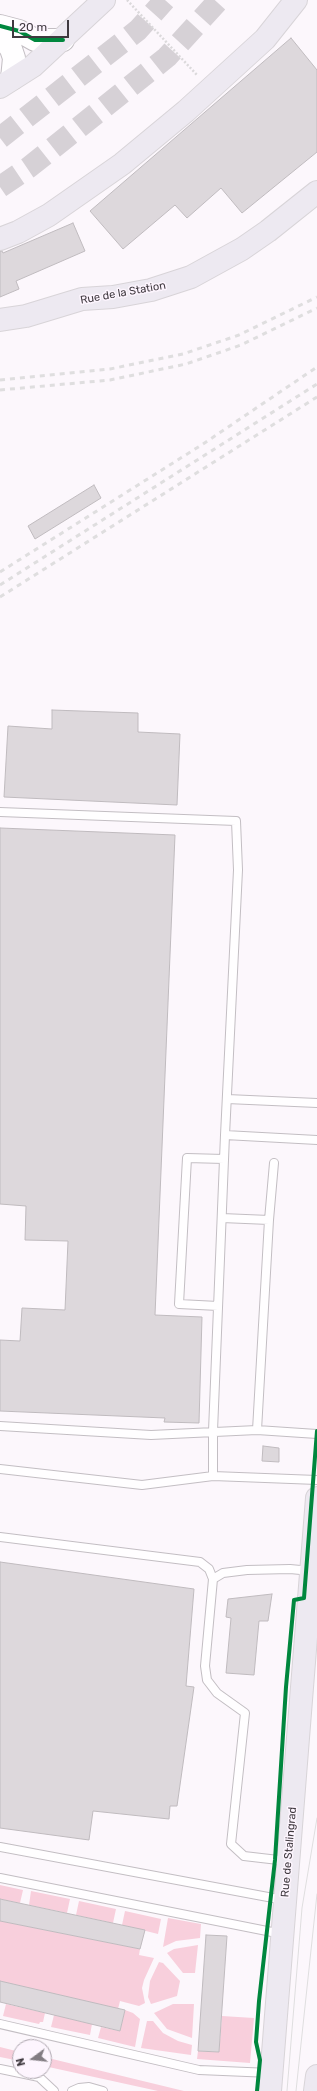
<!DOCTYPE html>
<html>
<head>
<meta charset="utf-8">
<style>
	body { margin:0 }
	#map { position:relative; width:317px; height:2091px; overflow:hidden; background:#fcf7fc; font-family:Rubik,sans-serif }
	canvas { display:block }
	.north { position:absolute; left:12px; top:2039px; width:40px; height:40px; box-sizing:border-box; background:#fdf5fe; border:1px solid #b1aab2; border-radius:50%; rotate:255deg; font-size:11px; font-weight:700; line-height:16px; text-align:center; color:#403a40 }
	.north::after { content:''; display:block; margin:auto; width:14px; height:18px; background:#827c82; clip-path:polygon(50% 0,100% 100%,50% 72%,0 100%) }
	.scale { position:absolute; left:12px; top:20px; width:57px; height:18px; box-sizing:border-box; border:2px solid #403a40; border-top:0; padding-left:5px; font-size:12px; line-height:14px; white-space:nowrap; color:#403a40; -webkit-text-stroke:3px #fdf5fe; paint-order:stroke }
</style>
</head>
<body>
<div id="map">
<canvas width="317" height="2091"></canvas>
<div class="north">N</div>
<div class="scale">20 m</div>
</div>
<script>
const ctx = document.querySelector('canvas').getContext('2d');
ctx.lineJoin = 'round';
function fill(path, color) { ctx.fillStyle = color; ctx.fill(path, 'evenodd'); }
const shape = rows => new Path2D(rows.map(r => 'M' + r).join(''));
function stroke(path, color, width, dash) { ctx.strokeStyle = color; ctx.lineWidth = width; ctx.lineCap = dash ? 'butt' : 'round'; ctx.setLineDash(dash || []); ctx.stroke(path); }
function drawText(font, color, halo, rows, align = 'center') {
  ctx.font = font + ' Rubik,sans-serif'; ctx.lineWidth = 3; ctx.setLineDash([]); ctx.textBaseline = 'middle'; ctx.strokeStyle = halo; ctx.fillStyle = color; for (const [text, x, y, turn = 0] of rows) {
    ctx.save(); ctx.translate(x, y); ctx.rotate((+turn || 0) * Math.PI / 180); ctx.textAlign = isNaN(turn) ? turn : align; if (halo) ctx.strokeText(text, 0, 0); ctx.fillText(text, 0, 0); ctx.restore();
  }
}
fill(shape([
	[0,1885,23,1890,20,1903,0,1899],
	[31,1891,70,1899,67,1913,29,1905],
	[79,1901,116,1909,113,1923,76,1915],
	[125,1911,161,1919,158,1934,122,1925],
	[168,1918,201,1924,200,1938,176,1941,163,1947],
	[0,1921,140,1949,139,1955,154,1958,144,1980,142,1988,145,2003,139,2006,120,2001,118,2009,0,1981],
	[198,1945,195,1973,183,1973,167,1953,174,1949],
	[159,1962,163,1963,180,1981,177,1996,151,2004,148,1997,150,1981],
	[6,2004,45,2013,43,2022,40,2022,39,2024,3,2016],
	[173,2004,194,2004,192,2038,167,2029,154,2013],
	[125,2010,133,2013,140,2019,135,2047,98,2038,101,2027,120,2031],
	[54,2015,92,2024,90,2035,51,2027],
	[222,2016,254,2018,250,2063,197,2059,198,2051,219,2052],
	[147,2021,153,2021,163,2033,178,2041,192,2045,191,2055,141,2048],
	[0,2047,20,2052,20,2061,0,2057],
	[44,2057,184,2091,158,2091,44,2066]
]), '#f8cfdc');
const building = shape([
	[291,38,317,70,317,152,242,213,221,188,187,218,175,205,123,249,90,211,291,38],
	[73,223,85,251,16,281,19,289,0,297,0,251,2,251,3,253,73,223],
	[94,485,101,498,35,539,28,526,94,485],
	[52,710,138,713,138,732,180,734,177,805,4,797,8,726,52,729,52,710],
	[0,828,175,835,155,1315,202,1317,199,1423,164,1422,165,1418,0,1411,0,1340,20,1341,22,1308,65,1310,68,1241,25,1240,26,1206,0,1204,0,828],
	[263,1446,279,1448,279,1462,262,1461,263,1446],
	[0,1562,194,1589,186,1686,194,1687,177,1806,170,1806,169,1819,93,1811,89,1840,0,1828,0,1562],
	[272,1594,268,1621,259,1621,254,1675,226,1673,231,1618,226,1617,228,1599,272,1594],
	[0,1899,145,1930,140,1949,0,1921,0,1899],
	[206,1935,227,1936,219,2052,198,2051,206,1935],
	[0,1981,125,2010,120,2031,0,2002,0,1981]
]);
fill(building, '#ddd8dc');
stroke(building, '#c0bbbf', 1);
stroke(shape([
	[0,138,138,30,165,0],
	[0,187,28,168,167,57,219,0]
]), '#d6d1d6', 22, [22, 11]);
const lane = shape([
	[0,812,236,821,238,870,225,1135],
	[227,1099,317,1103],
	[317,1140,225,1135,213,1431,213,1476,317,1480],
	[222,1218,269,1220,274,1163],
	[218,1306,179,1304,187,1158,224,1159],
	[0,1426,151,1435,257,1430,317,1434],
	[257,1430,269,1220],
	[0,1469,142,1485,213,1476],
	[0,1537,200,1562,209,1569,213,1579],
	[0,1847,284,1900],
	[287,1861,244,1856,231,1844,245,1713,217,1693,207,1680,205,1666,213,1579,223,1573,247,1570,290,1569,311,1571],
	[0,1878,282,1934],
	[0,2024,199,2070,271,2073],
	[0,2069,39,2077,54,2091],
	[72,2091,79,2088,89,2087,103,2091]
]);
const secondary = shape([
	[0,26,19,31,35,40,63,40],
	[0,34,11,49,14,58,12,79]
]);
const primary = shape([
	[0,87,33,66,104,0],
	[0,239,18,232,49,215,122,164,186,111,265,39,296,0],
	[0,320,26,316,82,299,113,297,151,290,191,277,242,249,268,231,317,192],
	[270,2091,317,1498],
	[315,2091,317,2076]
]);
stroke(lane, '#c3bec3', 10);
stroke(secondary, '#c3bec3', 24);
stroke(primary, '#d8d4d8', 24);
stroke(shape([
	[127,0,197,75]
]), '#dbd9db', 2.5, [2, 2]);
stroke(lane, '#fffeff', 8);
stroke(secondary, '#fffeff', 22);
stroke(primary, '#ede9f1', 22);
stroke(shape([
	[287,2091,302,1908,317,1818],
	[296,2091,317,1894]
]), '#dfdedf', 1);
stroke(shape([
	[0,380,110,369,183,354,239,335,317,297],
	[0,390,110,380,186,364,241,345,317,308],
	[0,572,203,444,317,367],
	[0,585,317,384],
	[0,597,317,397]
]), '#dfdedf', 3, [5, 5]);
stroke(shape([
	[0,26,19,31,35,40,63,40],
	[257,2091,260,2060,256,2042,259,2001,275,1860,286,1687,294,1600,304,1598,317,1431]
]), '#00873e', 4);
drawText('11px', '#403a40', '#fdf5fe', [
	["Rue de la Station",123,293,-10],
	["Rue de Stalingrad",289,1852,-85]
]);
</script>
</body>
</html>
